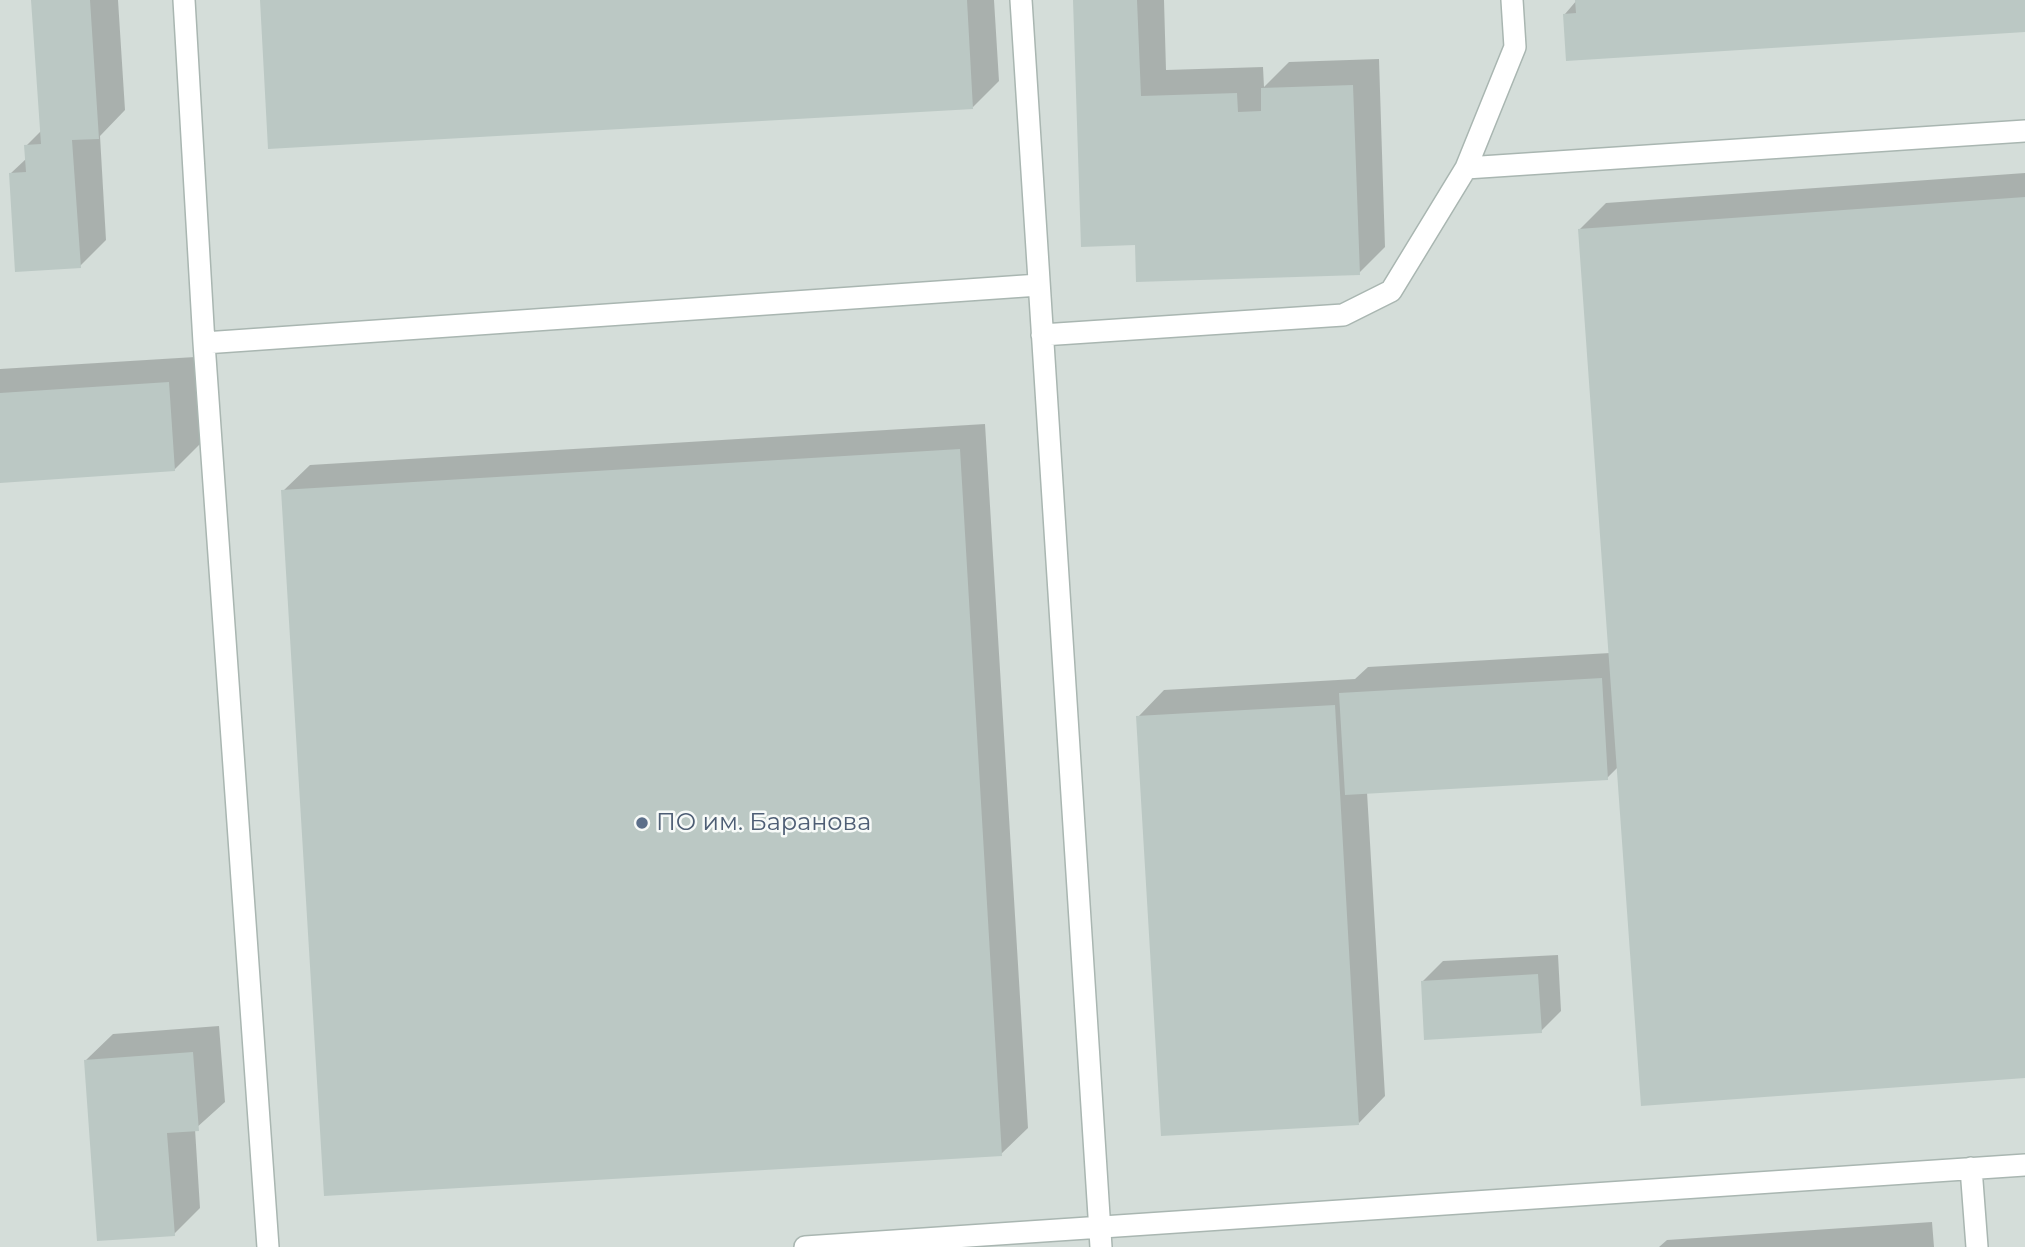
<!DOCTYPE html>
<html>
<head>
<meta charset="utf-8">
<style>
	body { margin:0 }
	canvas { display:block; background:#e6eeea }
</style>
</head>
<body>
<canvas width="2025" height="1247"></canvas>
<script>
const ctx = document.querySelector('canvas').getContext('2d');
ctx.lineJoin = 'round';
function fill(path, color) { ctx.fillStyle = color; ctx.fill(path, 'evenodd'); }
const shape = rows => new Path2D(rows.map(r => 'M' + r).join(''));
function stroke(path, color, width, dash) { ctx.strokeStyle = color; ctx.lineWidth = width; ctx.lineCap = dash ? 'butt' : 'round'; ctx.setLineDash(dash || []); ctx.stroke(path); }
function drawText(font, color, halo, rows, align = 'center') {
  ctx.font = font + ' Montserrat,sans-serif'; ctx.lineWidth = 5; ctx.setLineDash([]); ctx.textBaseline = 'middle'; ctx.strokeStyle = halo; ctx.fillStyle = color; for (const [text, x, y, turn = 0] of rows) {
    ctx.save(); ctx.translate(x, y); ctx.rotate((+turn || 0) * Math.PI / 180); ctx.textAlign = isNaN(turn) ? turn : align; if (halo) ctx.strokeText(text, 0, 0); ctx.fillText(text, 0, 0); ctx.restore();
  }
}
fill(shape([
	[0,0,2025,0,2025,1247,0,1247]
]), '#d4ddd9');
fill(shape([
	[33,0,118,0,125,110,100,136,106,240,80,266,10,174,27,158,26,146,42,130],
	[262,0,994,0,999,81,973,107],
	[1075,0,1164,0,1166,70,1263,67,1264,87,1289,62,1379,59,1385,247,1359,273,1136,243],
	[1577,0,2025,0,2025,31,1565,14],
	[2025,173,2025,1076,1618,767,1607,778,1367,792,1385,1096,1359,1123,1138,717,1164,690,1355,679,1368,667,1610,653,1580,229,1606,203],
	[195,357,201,443,174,470,0,481,0,369],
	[985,424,1028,1128,1001,1154,283,491,310,465],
	[1558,955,1561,1011,1541,1031,1422,982,1443,961],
	[219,1026,225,1102,195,1129,200,1208,174,1234,86,1060,113,1034],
	[1932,1222,1934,1247,1659,1247,1667,1240]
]), '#0003');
fill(shape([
	[31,0,90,0,99,139,72,140,81,268,15,272,9,173,26,172,24,145,41,144],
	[260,0,967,0,973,109,268,149],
	[1073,0,1137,0,1141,96,1237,93,1238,112,1261,111,1261,88,1353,85,1360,275,1136,282,1135,245,1081,247],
	[1575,0,2025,0,2025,32,1566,61,1563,14,1576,13],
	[2025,197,2025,1078,1641,1106,1578,229],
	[169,382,175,471,0,483,0,393],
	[960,449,1002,1156,324,1196,281,490],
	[1602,678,1608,780,1345,795,1339,693],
	[1335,705,1359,1125,1161,1136,1136,716],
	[1538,974,1542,1033,1424,1040,1421,981],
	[193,1052,199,1131,167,1133,175,1236,97,1241,84,1060]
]), '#bbc8c4');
const minor = shape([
	[184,0,204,343,268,1247],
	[1021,0,1101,1247],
	[1466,168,2025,131],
	[1042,335,1343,315,1391,291,1466,168,1515,47,1512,0],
	[204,343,1039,285],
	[1971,1168,1977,1247],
	[805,1247,2025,1165]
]);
stroke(minor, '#a9b6b1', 24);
stroke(minor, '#fff', 21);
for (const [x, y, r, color] of [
	[642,823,7,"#5c6f8a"]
]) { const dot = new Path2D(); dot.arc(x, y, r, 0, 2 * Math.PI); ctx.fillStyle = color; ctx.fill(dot); stroke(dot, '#f7faf8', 2.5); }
drawText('24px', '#4e5e75', '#f7faf8', [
	["ПО им. Баранова",656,823]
], 'left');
</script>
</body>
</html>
